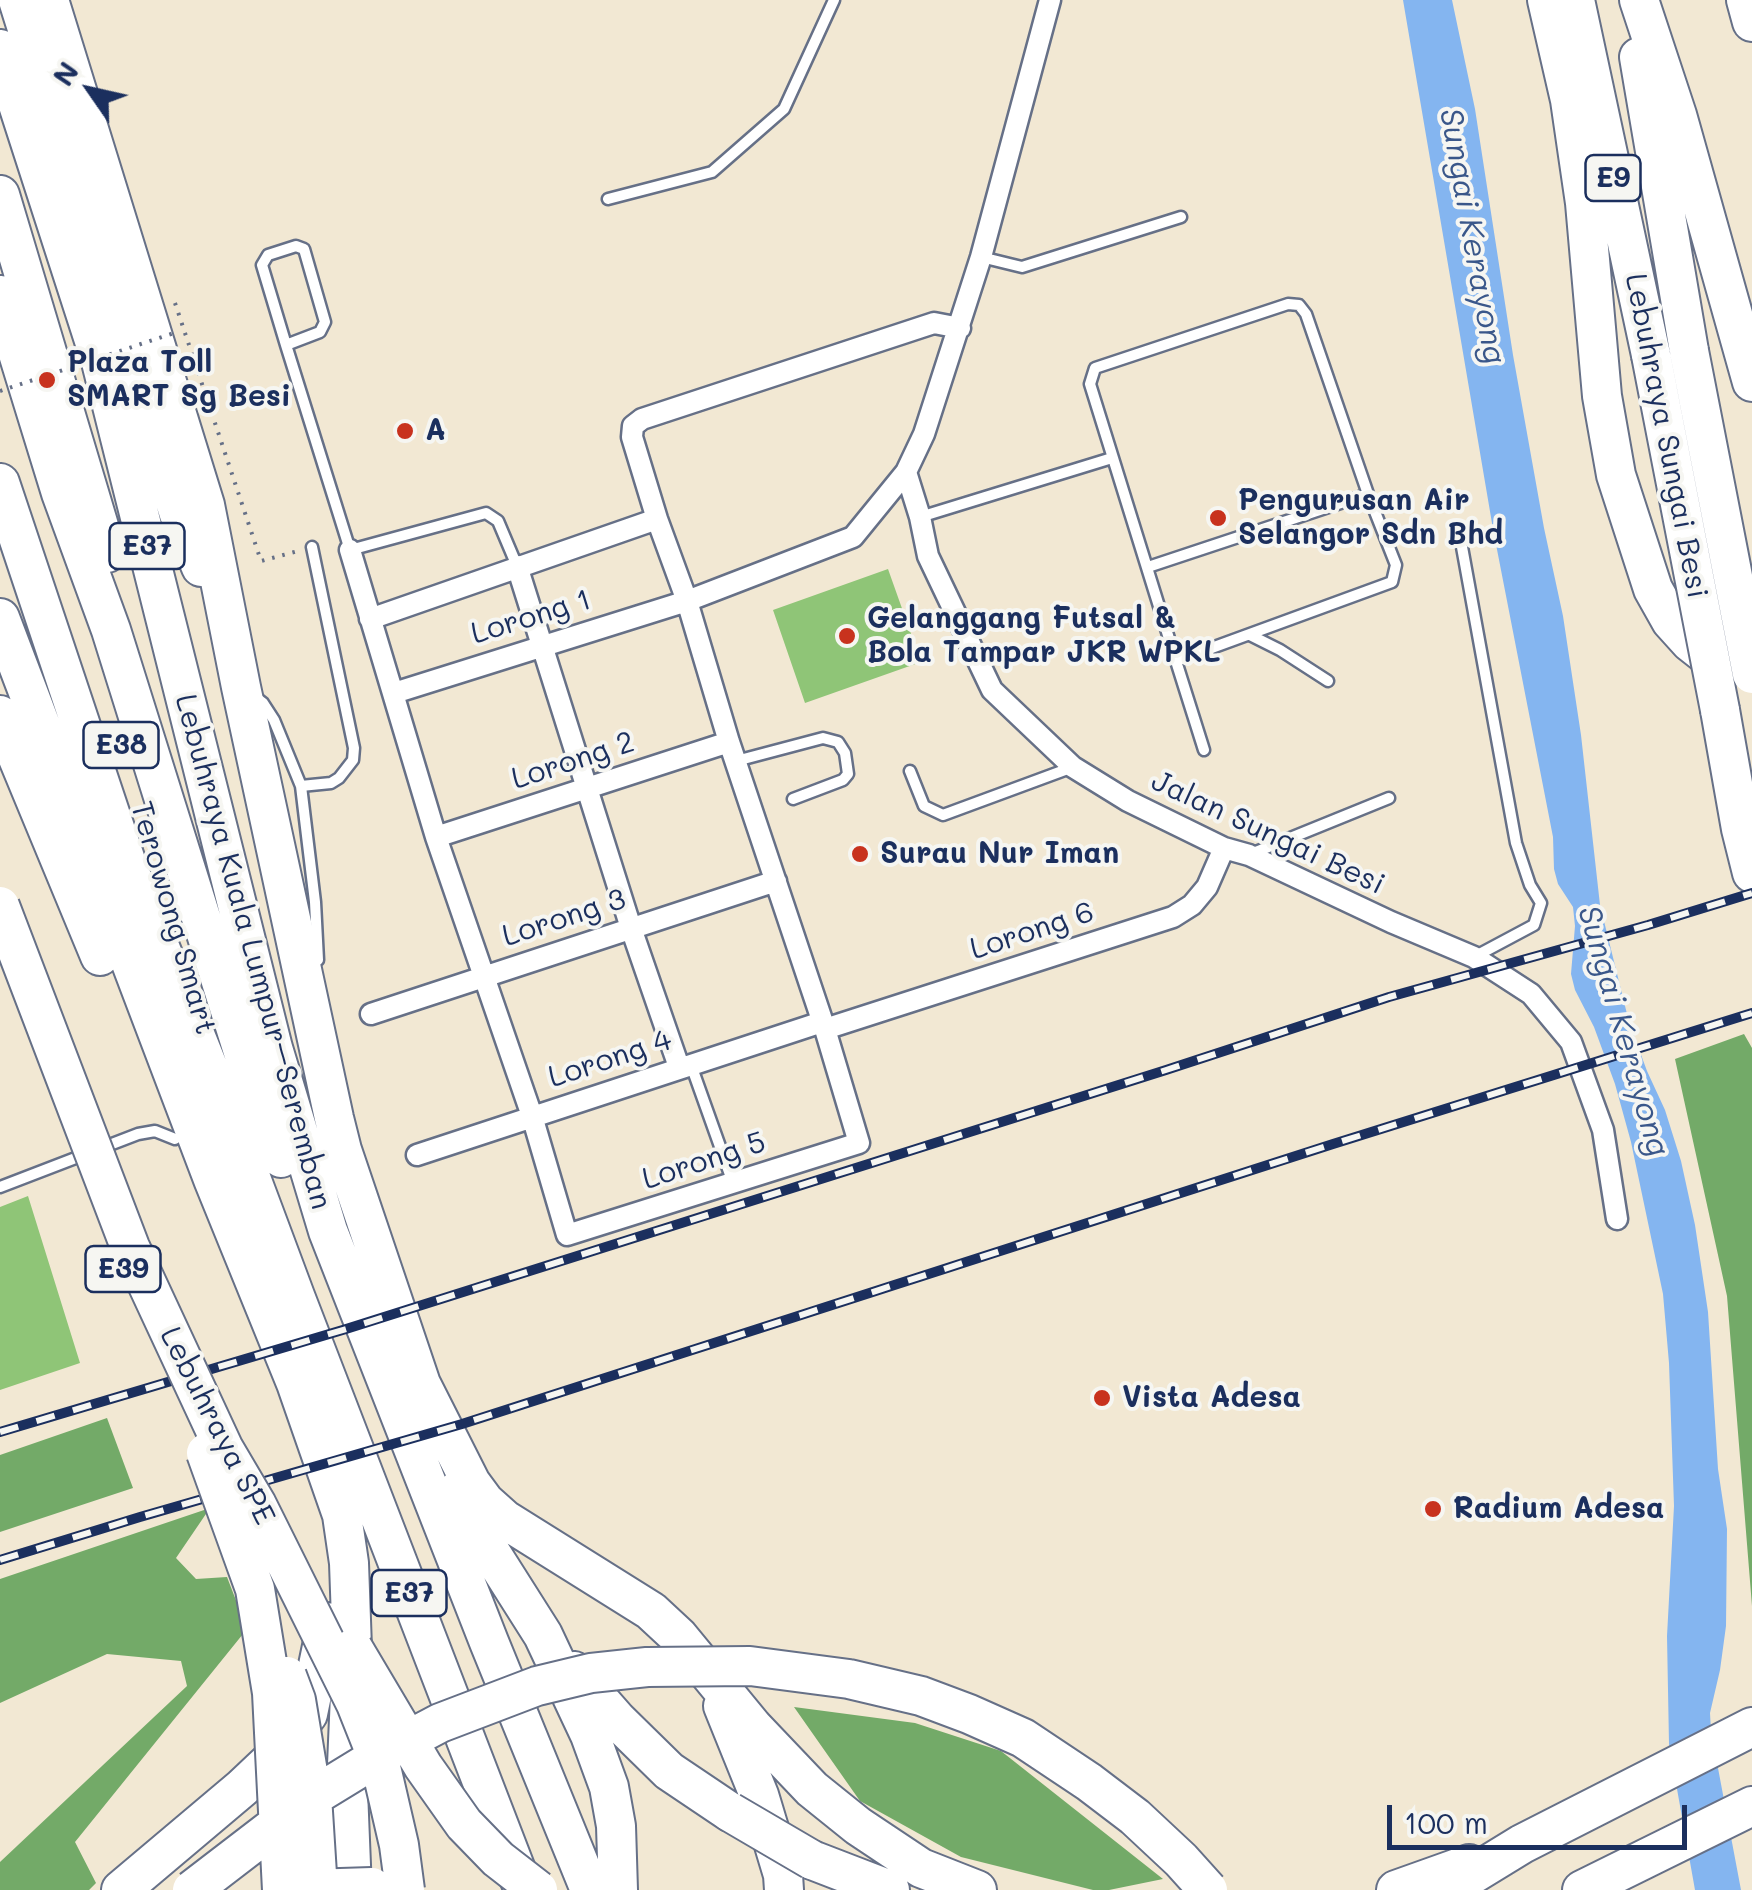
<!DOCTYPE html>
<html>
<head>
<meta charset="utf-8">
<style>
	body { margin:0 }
	#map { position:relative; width:1752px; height:1890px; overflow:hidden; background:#f2e8d3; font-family:Mali,sans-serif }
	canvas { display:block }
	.north { position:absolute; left:40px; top:40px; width:100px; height:100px; -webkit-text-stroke:8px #f6f6f2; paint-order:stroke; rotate:304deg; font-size:28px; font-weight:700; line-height:40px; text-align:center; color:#1b2f5e }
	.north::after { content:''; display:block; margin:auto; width:35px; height:45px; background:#1b2f5e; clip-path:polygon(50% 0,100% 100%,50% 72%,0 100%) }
	.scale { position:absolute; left:1387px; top:1805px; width:300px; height:45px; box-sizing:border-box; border:5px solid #1b2f5e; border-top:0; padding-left:12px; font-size:30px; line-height:35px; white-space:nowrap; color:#1b2f5e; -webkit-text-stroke:8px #f6f6f2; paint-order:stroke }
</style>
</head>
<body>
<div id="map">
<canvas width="1752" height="1890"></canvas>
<div class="north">N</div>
<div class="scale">100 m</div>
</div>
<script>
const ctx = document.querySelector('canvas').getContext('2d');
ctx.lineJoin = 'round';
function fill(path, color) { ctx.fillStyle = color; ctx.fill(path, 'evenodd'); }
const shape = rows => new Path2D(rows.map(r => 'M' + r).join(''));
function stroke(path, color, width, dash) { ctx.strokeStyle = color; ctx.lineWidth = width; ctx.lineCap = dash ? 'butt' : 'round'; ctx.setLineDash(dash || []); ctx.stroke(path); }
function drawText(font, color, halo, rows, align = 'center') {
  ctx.font = font + ' Mali,sans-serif'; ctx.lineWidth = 8; ctx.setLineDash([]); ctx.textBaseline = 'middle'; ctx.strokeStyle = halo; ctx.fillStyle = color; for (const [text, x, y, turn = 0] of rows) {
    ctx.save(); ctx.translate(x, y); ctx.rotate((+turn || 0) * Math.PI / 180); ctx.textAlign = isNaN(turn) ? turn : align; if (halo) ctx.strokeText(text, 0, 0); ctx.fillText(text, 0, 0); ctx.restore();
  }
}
fill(shape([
	[888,569,921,662,805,703,773,610],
	[28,1196,80,1363,0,1390,0,1207]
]), '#8fc577');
fill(shape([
	[1744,1034,1752,1048,1752,1606,1727,1296,1675,1059],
	[107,1418,133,1488,0,1532,0,1455],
	[210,1508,176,1558,196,1579,227,1577,247,1629,75,1842,96,1883,89,1890,0,1890,0,1862,187,1686,181,1661,107,1654,0,1703,0,1579],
	[794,1707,915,1723,1001,1751,1163,1879,1109,1890,1093,1890,961,1857,860,1801]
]), '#73aa68');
fill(shape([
	[1403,0,1452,0,1475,109,1513,355,1544,528,1563,616,1581,735,1600,905,1629,1022,1647,1071,1665,1110,1681,1161,1695,1225,1708,1312,1718,1469,1727,1529,1726,1626,1720,1670,1710,1713,1711,1731,1741,1890,1695,1890,1669,1744,1667,1636,1674,1506,1669,1363,1663,1294,1631,1142,1615,1084,1594,1027,1575,990,1571,974,1575,926,1573,907,1558,884,1554,869,1553,837,1493,529]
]), '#84b5f0');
const lane = shape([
	[608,199,712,172,784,109,834,0],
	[981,257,1022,267,1181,217],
	[1288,304,1299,305,1306,314,1368,494,1396,565,1392,582,1176,661,1090,384,1095,368,1288,304],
	[286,345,320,332,325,322,304,249,296,246,268,255,262,265,286,345,350,550,486,513,498,521,517,566],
	[920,517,1112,458],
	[1462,547,1516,843,1530,885,1541,903,1534,925,1474,957],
	[1148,567,1368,494],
	[1250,635,1280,650,1328,681],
	[1176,661,1204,750],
	[254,696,263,703,274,720,301,786,315,902,318,960],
	[736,761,823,738,838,742,845,753,848,774,843,780,793,799],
	[910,771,924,806,943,815,1073,767],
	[301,786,331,783,339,778,353,760,354,748,312,547],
	[1251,854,1389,798],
	[691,1065,733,1183],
	[0,1187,138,1134,155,1131,175,1139]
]);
const street = shape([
	[906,472,920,517,928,556,992,690,1073,767,1128,801,1224,848,1249,855,1391,922,1474,957,1531,994,1571,1042,1603,1130,1617,1219],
	[350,550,436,837,532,1116,567,1235,859,1143,825,1029,729,742,687,601,657,519,632,437,633,426,642,419,934,323,960,328],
	[517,566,631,928,679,1067],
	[370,619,657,519],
	[394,693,687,601,853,537,906,472,924,434,981,257,1050,0],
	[436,837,729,742],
	[371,1014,776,881],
	[825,1029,1173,917,1192,905,1207,887,1224,848],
	[417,1155,822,1022]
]);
const highway = shape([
	[18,0,179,514,201,567],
	[49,0,205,505,241,687,334,1118,342,1150,421,1384,471,1483,485,1502,504,1519,651,1611,679,1637,753,1727,812,1789,858,1826,921,1868,977,1890],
	[1547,0,1570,100,1585,203,1602,396,1616,475,1653,589,1671,621,1690,642,1704,653,1729,654],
	[1575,0,1651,355],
	[1639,0,1677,115,1752,382],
	[1746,0,1752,22],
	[0,49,101,362,273,1048,328,1231,489,1642,590,1890],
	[1639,57,1689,351],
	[0,195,107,553],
	[0,295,61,493,111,630,255,1090,281,1158],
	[0,483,129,870,229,1119,295,1296,523,1888],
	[0,618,213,1179,296,1383,342,1515,349,1563,352,1648,347,1765,352,1890],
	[1720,710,1741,829,1752,873],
	[0,715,100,956],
	[458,1490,486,1545,543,1635,590,1735,609,1787,616,1826,618,1890],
	[574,1671,617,1720,669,1771,730,1812],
	[723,1706,759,1795,783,1875,784,1890],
	[812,1860,890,1890],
	[121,1890,242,1788,278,1754,308,1714,327,1622],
	[1396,1890,1469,1864],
	[1447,1890,1522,1844,1752,1727],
	[1582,1890,1752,1806]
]);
stroke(lane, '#667087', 15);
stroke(street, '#667087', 25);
stroke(highway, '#667087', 42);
stroke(shape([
	[175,303,261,561,298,551]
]), '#667087', 4, [2.5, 8]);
stroke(lane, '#fff', 10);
stroke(street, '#fff', 20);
stroke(highway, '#fff', 38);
const rail = shape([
	[0,1432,346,1329,1166,1070,1389,997,1648,925,1752,893],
	[0,1560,140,1517,462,1424,1333,1144,1752,1013]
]);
stroke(rail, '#1b2f5e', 10);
stroke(rail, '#f6f6f2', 6, [19]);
const highwayBridge = shape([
	[1689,351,1752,674],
	[1651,355,1720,710],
	[0,906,130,1247,224,1449,257,1505,356,1704,381,1767,399,1845,405,1890],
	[206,1453,255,1589,272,1693,282,1890],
	[353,1648,423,1766,464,1824,498,1859,538,1890],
	[287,1676,296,1700,312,1796,318,1890],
	[730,1812,812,1860],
	[309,1889,372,1887],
	[192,1890,317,1794,389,1750,440,1723,537,1686,591,1673,647,1667,750,1666,849,1679,921,1696,969,1714,1023,1738,1089,1782,1135,1817,1181,1860,1208,1890]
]);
stroke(highwayBridge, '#667087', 42, []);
stroke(shape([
	[0,391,174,333]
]), '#667087', 4, [2.5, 8]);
stroke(highwayBridge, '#fff', 38);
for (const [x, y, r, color] of [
	[47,380,10,"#c8321e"],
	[405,431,10,"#c8321e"],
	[1218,518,10,"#c8321e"],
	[847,636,10,"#c8321e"],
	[860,854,10,"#c8321e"],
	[1102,1398,10,"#c8321e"],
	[1433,1509,10,"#c8321e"]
]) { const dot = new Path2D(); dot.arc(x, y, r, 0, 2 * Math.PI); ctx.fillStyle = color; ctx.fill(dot); stroke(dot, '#f6f6f2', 4); }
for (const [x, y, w] of [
	[1613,178,55],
	[147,546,75],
	[121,745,75],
	[123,1269,75],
	[409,1593,75]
]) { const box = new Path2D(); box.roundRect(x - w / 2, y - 23, w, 46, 8); ctx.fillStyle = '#f6f6f2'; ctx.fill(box); stroke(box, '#1b2f5e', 2.5); }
drawText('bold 28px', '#1b2f5e', null, [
	["E9",1613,178],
	["E37",147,546],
	["E38",121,745],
	["E39",123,1269],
	["E37",409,1593]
]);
drawText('bold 30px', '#1b2f5e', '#f6f6f2', [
	["Plaza Toll",67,363],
	["SMART Sg Besi",67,397],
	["A",425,431],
	["Pengurusan Air",1238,501],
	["Selangor Sdn Bhd",1238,535],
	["Gelanggang Futsal &",867,619],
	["Bola Tampar JKR WPKL",867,653],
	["Surau Nur Iman",880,854],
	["Vista Adesa",1122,1398],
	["Radium Adesa",1453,1509]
], 'left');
drawText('30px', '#1b2f5e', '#f6f6f2', [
	["Lebuhraya Sungai Besi",1666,436,79],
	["Lorong 1",531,617,-17],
	["Lorong 2",573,761,-18],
	["Jalan Sungai Besi",1268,833,25],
	["Terowong Smart",173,918,74],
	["Lorong 3",564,918,-18],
	["Lorong 6",1032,931,-18],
	["Lebuhraya Kuala Lumpur–Seremban",253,952,75],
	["Lorong 4",610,1059,-18],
	["Lorong 5",704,1161,-18],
	["Lebuhraya SPE",217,1426,63]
]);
drawText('italic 32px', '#3a578a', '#f6f6f2', [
	["Sungai Kerayong",1472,236,80],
	["Sungai Kerayong",1623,1031,74]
]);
</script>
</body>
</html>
